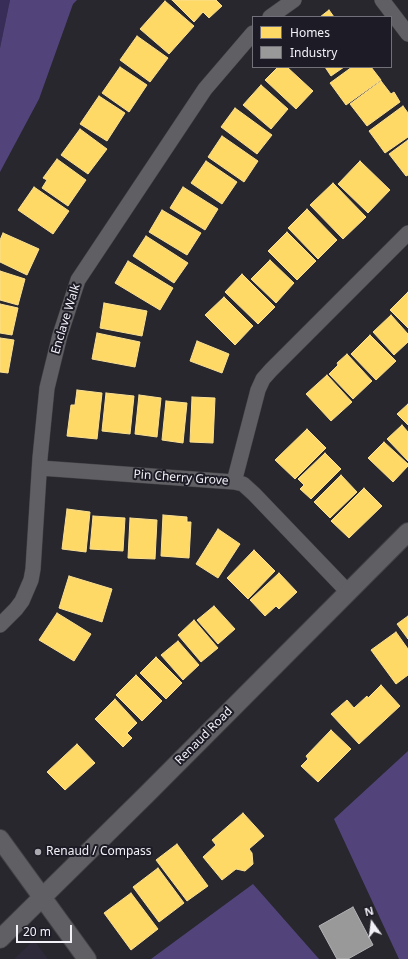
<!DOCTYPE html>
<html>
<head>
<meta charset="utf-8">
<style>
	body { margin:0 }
	#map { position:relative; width:408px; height:959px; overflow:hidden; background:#28272d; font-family:"Noto Sans",sans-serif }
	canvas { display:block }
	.legend { position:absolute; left:252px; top:16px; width:140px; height:52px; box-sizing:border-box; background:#1d1b25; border:1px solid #727179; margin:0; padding:5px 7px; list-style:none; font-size:12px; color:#f2f1f8 }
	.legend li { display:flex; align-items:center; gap:8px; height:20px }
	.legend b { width:20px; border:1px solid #727179 }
	.north { position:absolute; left:352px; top:903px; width:40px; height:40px; -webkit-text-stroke:3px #1d1b25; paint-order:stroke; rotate:346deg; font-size:11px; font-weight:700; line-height:16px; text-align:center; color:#f2f1f8 }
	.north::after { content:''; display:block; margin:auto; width:14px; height:18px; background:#f2f1f8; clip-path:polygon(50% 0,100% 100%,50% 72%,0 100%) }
	.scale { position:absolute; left:16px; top:925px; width:56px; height:18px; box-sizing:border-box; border:2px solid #f2f1f8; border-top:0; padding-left:5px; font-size:12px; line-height:14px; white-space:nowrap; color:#f2f1f8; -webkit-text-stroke:3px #1d1b25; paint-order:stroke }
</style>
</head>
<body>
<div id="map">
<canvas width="408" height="959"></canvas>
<ul class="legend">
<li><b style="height:11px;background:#ffd966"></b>Homes</li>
<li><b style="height:11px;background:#999"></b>Industry</li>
</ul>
<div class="north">N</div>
<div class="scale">20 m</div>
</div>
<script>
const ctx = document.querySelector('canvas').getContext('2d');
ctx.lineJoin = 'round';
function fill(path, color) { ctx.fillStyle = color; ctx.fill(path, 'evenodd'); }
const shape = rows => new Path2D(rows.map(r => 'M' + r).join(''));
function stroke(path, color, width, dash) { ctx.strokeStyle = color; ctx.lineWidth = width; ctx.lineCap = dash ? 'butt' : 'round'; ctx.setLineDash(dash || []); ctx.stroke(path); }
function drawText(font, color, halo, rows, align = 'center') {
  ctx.font = font + ' "Noto Sans",sans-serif'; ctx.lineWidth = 4; ctx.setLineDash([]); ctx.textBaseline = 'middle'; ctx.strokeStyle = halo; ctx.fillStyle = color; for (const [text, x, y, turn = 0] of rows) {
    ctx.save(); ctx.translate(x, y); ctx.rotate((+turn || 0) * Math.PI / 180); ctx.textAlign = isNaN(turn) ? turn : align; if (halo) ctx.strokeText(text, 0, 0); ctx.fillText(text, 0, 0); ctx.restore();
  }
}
fill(shape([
	[34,940,48,959,14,959]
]), '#2e2a3a');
fill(shape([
	[0,0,10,0,0,48]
]), '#382d58');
fill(shape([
	[10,0,77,0,73,4,39,99,0,172,0,48],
	[408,751,408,959,399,959,334,819],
	[253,884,319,959,151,959]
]), '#52447b');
const homes = shape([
	[172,0,216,0,222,6,209,18,203,12,194,22,172,0],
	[165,1,194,26,169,54,140,29,165,1],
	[329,10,334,17,320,17,329,10],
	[137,36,168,58,150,82,120,60,137,36],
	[120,67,147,85,129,112,102,93,120,67],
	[278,67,287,67,313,91,296,109,265,80,278,67],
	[325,67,344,67,331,76,325,67],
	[352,67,371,67,381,80,346,105,330,83,352,67],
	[381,81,391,94,394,92,400,102,367,126,350,104,381,81],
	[261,85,288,109,271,129,243,105,261,85],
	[99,96,125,113,107,141,80,124,99,96],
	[403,106,408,113,408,137,385,153,369,131,403,106],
	[235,108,272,135,257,154,221,127,235,108],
	[80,129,107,149,88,174,61,155,80,129],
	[222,136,258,161,244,182,208,157,222,136],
	[408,140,408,175,406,176,389,154,408,140],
	[57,159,86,180,68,206,42,188,47,180,43,178,57,159],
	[206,161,237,182,222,204,191,183,206,161],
	[360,161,390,190,368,213,338,184,360,161],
	[333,183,366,217,343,239,310,205,333,183],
	[34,187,69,211,53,234,18,210,34,187],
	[183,187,218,209,205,230,170,208,183,187],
	[307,209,337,240,318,259,288,228,307,209],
	[162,210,201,233,187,255,149,232,162,210],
	[287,232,316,261,297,280,268,251,287,232],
	[3,233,39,249,27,275,0,262,0,240,3,233],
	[146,236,188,263,174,283,133,256,146,236],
	[270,260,294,283,276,303,251,279,270,260],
	[128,261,173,288,160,310,115,283,128,261],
	[0,271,25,279,18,305,0,300,0,271],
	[242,274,275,307,258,324,225,292,242,274],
	[408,292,408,328,390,310,408,292],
	[224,297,253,326,235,345,205,315,224,297],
	[104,303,147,311,142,336,100,328,104,303],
	[0,304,18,308,12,335,0,333,0,304],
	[391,315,408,334,408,342,394,355,373,332,391,315],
	[97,333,140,342,135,367,92,359,97,333],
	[370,335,396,361,376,380,351,354,370,335],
	[0,338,14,340,8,373,0,372,0,338],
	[197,341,229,354,222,373,190,361,197,341],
	[347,354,372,381,353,399,329,374,338,365,337,363,347,354],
	[327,375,352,402,331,421,306,394,327,375],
	[77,390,102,393,97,439,67,436,71,405,75,405,77,390],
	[106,393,134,396,130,434,102,431,106,393],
	[139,395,161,398,157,437,135,434,139,395],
	[192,397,215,398,213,443,190,442,192,397],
	[166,401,187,403,183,443,162,440,166,401],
	[408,404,408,425,397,414,408,404],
	[402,425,408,432,408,461,387,439,402,425],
	[307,429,326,448,295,479,275,460,307,429],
	[384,442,408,464,408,466,393,482,368,458,384,442],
	[325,453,341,469,311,499,300,489,304,485,298,479,325,453],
	[341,475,357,492,330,518,314,502,341,475],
	[364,488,382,506,349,538,331,521,364,488],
	[67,509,90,512,86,552,62,549,67,509],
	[163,515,187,517,187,522,191,522,189,558,161,556,163,515],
	[93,516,125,518,123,551,90,549,93,516],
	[130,518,157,520,155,559,128,558,130,518],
	[218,529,240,544,218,578,196,564,218,529],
	[254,550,275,571,248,599,227,578,254,550],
	[279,573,297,592,279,609,276,606,265,616,250,600,279,573],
	[69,576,112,589,102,622,59,608,69,576],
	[214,606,235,629,218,644,197,620,214,606],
	[57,613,91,634,74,661,39,640,57,613],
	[408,616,408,639,397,624,408,616],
	[194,620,218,648,201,662,178,635,194,620],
	[396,632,408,649,408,675,396,684,371,650,396,632],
	[178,641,199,665,183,680,161,655,178,641],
	[156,657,182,683,166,699,140,673,156,657],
	[136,675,162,701,142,721,116,695,136,675],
	[381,685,400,706,359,744,331,714,347,700,354,708,367,696,368,698,381,685],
	[115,699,137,723,127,733,132,738,123,747,95,719,115,699],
	[331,730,351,749,318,782,301,766,308,759,306,756,331,730],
	[77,744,95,763,65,790,47,772,77,744],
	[243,813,264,836,249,849,252,853,253,864,245,871,236,869,222,880,203,857,216,845,212,840,243,813],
	[177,844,208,886,187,901,156,860,177,844],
	[158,868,184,903,159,922,133,887,158,868],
	[131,893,158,929,131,950,104,913,131,893]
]);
fill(homes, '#ffd966');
stroke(homes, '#fbe092', 1);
const industry = shape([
	[353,907,373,945,348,959,337,959,319,926,353,907]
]);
fill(industry, '#999');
stroke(industry, '#b4b3b6', 1);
const minor = shape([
	[382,0,408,34],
	[270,17,294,0],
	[40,468,234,482,243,484,254,494,348,592],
	[234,482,258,390,263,379,271,370,408,233],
	[0,625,16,609,22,601,31,580,33,569,40,458,47,388,60,335,78,280,205,89,253,33]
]);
const tertiary = shape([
	[0,839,87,959],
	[0,939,146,795,408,532]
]);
stroke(minor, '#434246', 16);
stroke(tertiary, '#434246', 20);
stroke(minor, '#605f64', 15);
stroke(tertiary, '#605f64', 18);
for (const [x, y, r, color] of [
	[38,852,4,"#abaab1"]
]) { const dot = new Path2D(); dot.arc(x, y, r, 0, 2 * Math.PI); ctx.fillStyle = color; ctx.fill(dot); stroke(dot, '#1d1b25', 1.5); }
drawText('12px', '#f2f1f8', '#1d1b25', [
	["Enclave Walk",66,319,-73],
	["Pin Cherry Grove",181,478,4],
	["Renaud Road",204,736,-45]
]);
drawText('12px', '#f2f1f8', '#1d1b25', [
	["Renaud / Compass",46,852]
], 'left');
</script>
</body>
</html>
